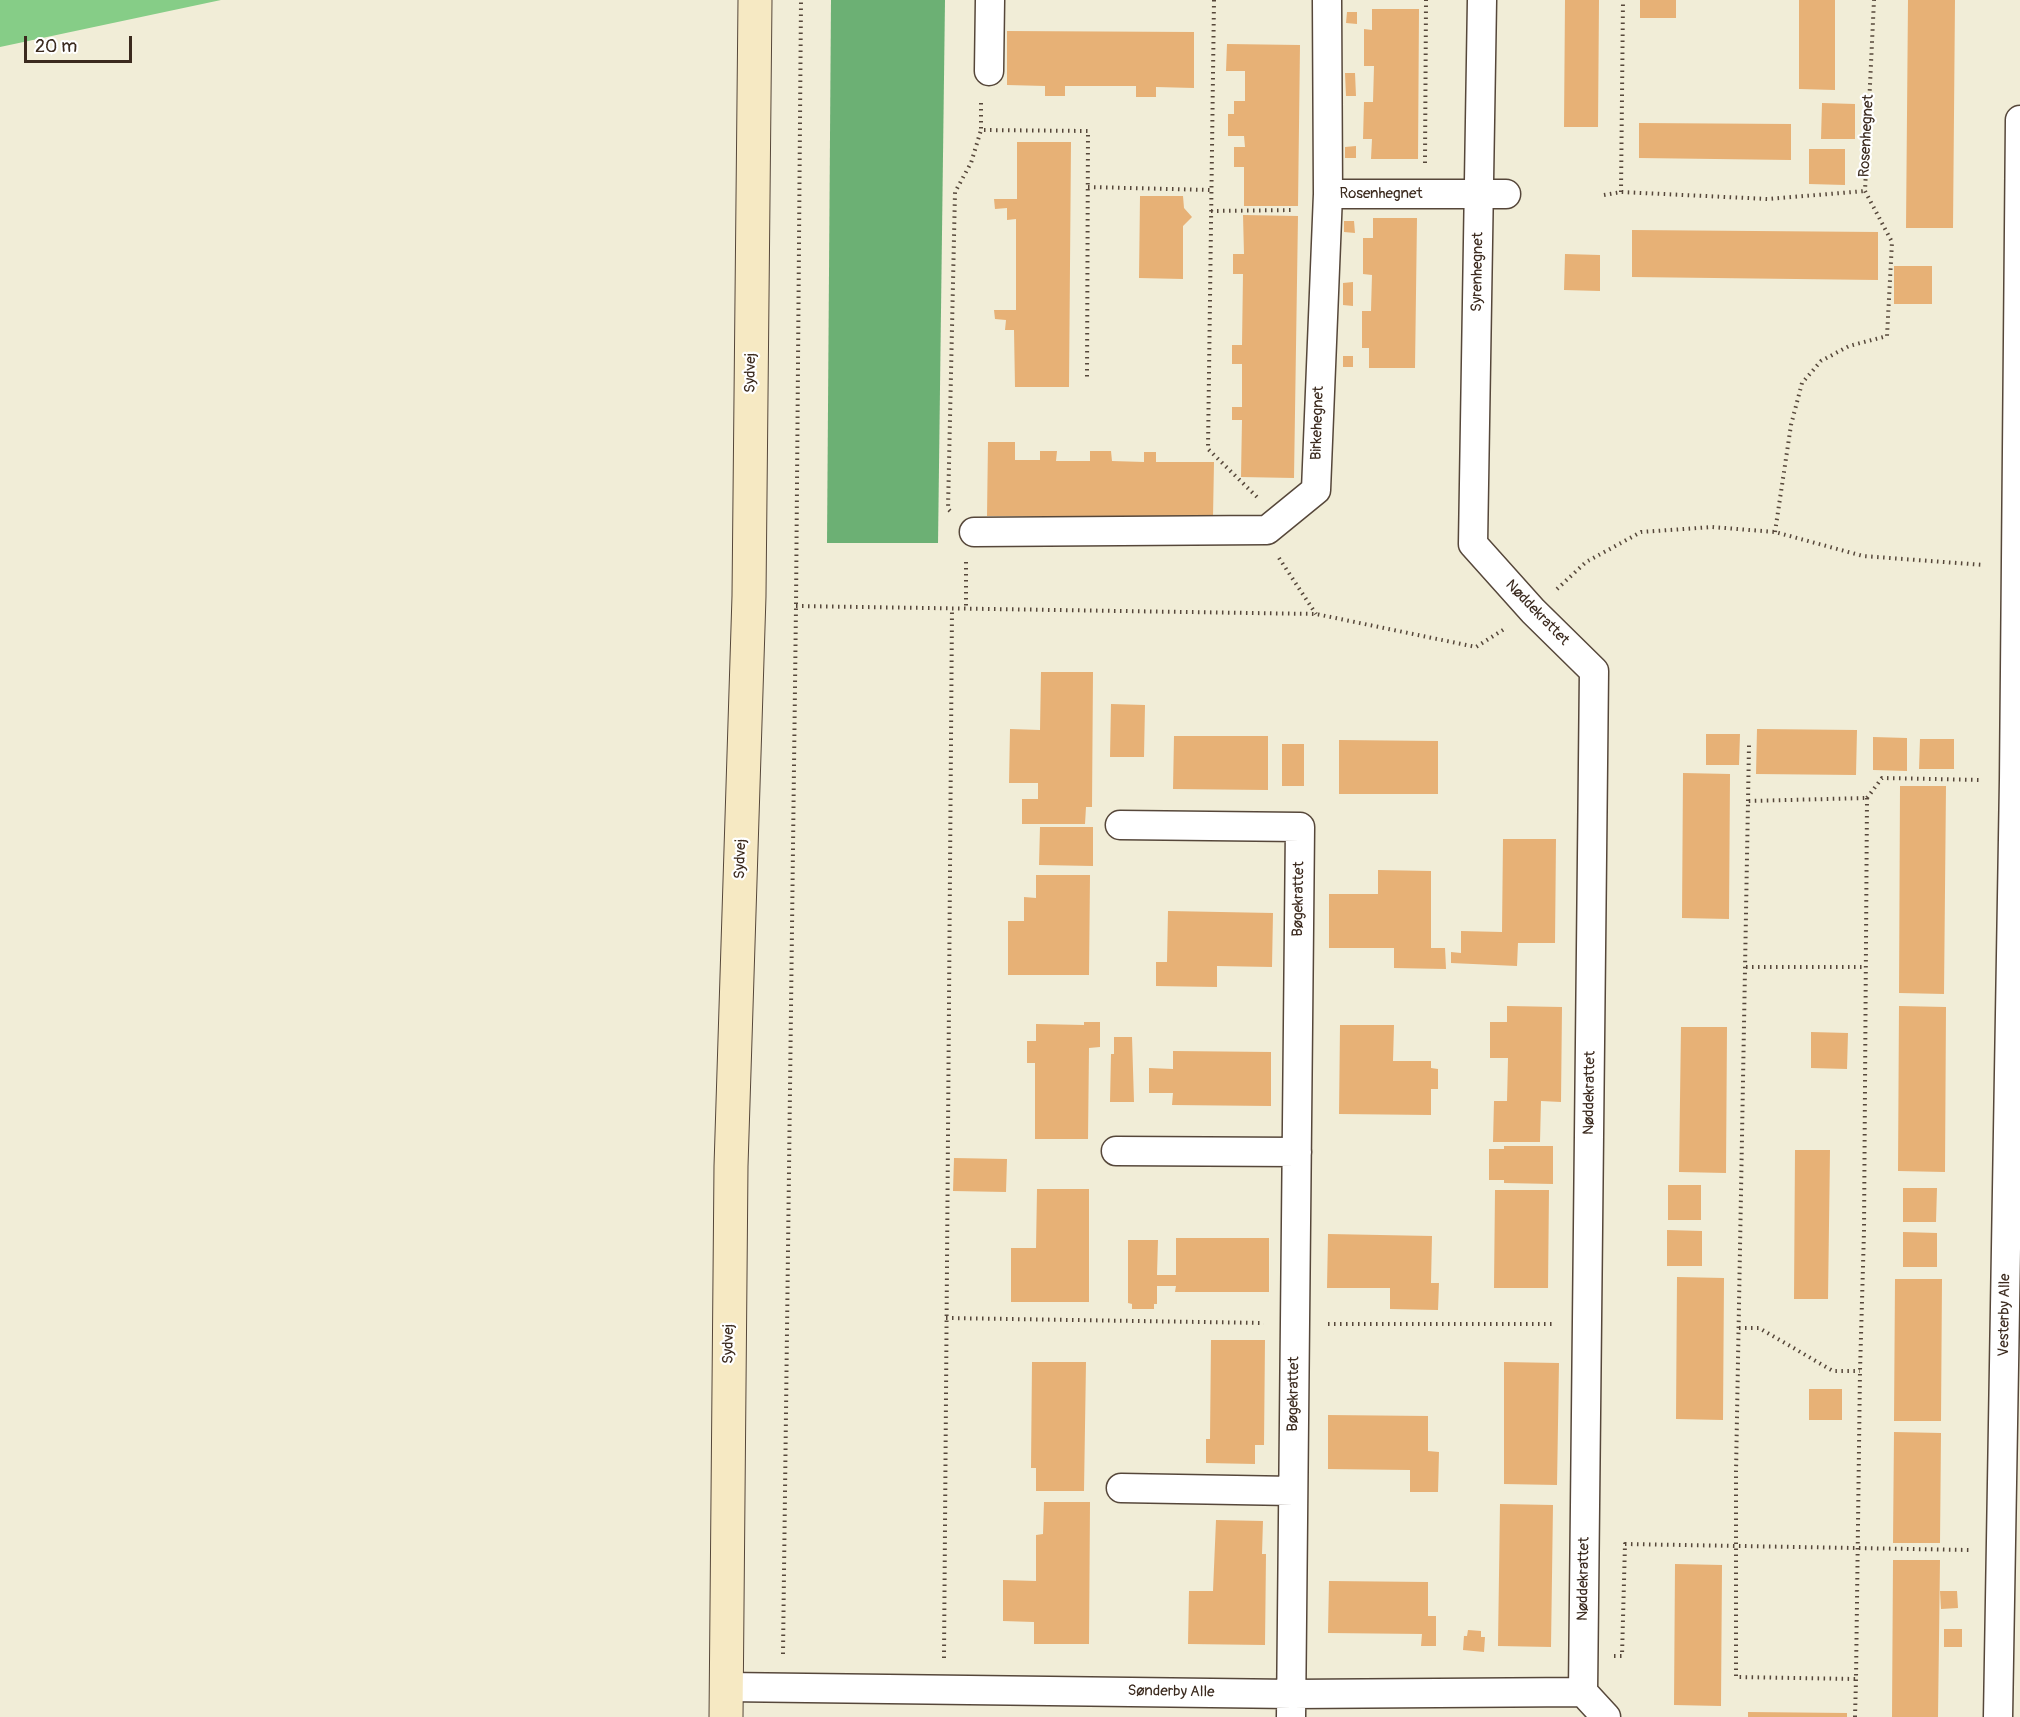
<!DOCTYPE html>
<html>
<head>
<meta charset="utf-8">
<style>
	body { margin:0 }
	#map { position:relative; width:2020px; height:1717px; overflow:hidden; background:#f1edd7; font-family:Pangolin,sans-serif }
	canvas { display:block }
	.scale { position:absolute; left:24px; top:36px; width:108px; height:27px; box-sizing:border-box; border:3px solid #3b2a1e; border-top:0; padding-left:8px; font-size:18px; line-height:21px; white-space:nowrap; color:#3b2a1e; -webkit-text-stroke:4px #fff; paint-order:stroke }
</style>
</head>
<body>
<div id="map">
<canvas width="2020" height="1717"></canvas>
<div class="scale">20 m</div>
</div>
<script>
const ctx = document.querySelector('canvas').getContext('2d');
ctx.lineJoin = 'round';
function fill(path, color) { ctx.fillStyle = color; ctx.fill(path, 'evenodd'); }
const shape = rows => new Path2D(rows.map(r => 'M' + r).join(''));
function stroke(path, color, width, dash) { ctx.strokeStyle = color; ctx.lineWidth = width; ctx.lineCap = dash ? 'butt' : 'round'; ctx.setLineDash(dash || []); ctx.stroke(path); }
function drawText(font, color, halo, rows, align = 'center') {
  ctx.font = font + ' Pangolin,sans-serif'; ctx.lineWidth = 4.5; ctx.setLineDash([]); ctx.textBaseline = 'middle'; ctx.strokeStyle = halo; ctx.fillStyle = color; for (const [text, x, y, turn = 0] of rows) {
    ctx.save(); ctx.translate(x, y); ctx.rotate((+turn || 0) * Math.PI / 180); ctx.textAlign = isNaN(turn) ? turn : align; if (halo) ctx.strokeText(text, 0, 0); ctx.fillText(text, 0, 0); ctx.restore();
  }
}
fill(shape([
	[0,0,221,0,0,47]
]), '#86cd87');
fill(shape([
	[831,0,945,0,938,543,827,543]
]), '#6cb074');
fill(shape([
	[1565,0,1599,0,1598,127,1564,127],
	[1640,0,1676,0,1676,18,1640,18],
	[1799,0,1835,0,1835,90,1799,89],
	[1908,0,1955,0,1953,228,1906,228],
	[1372,9,1419,9,1418,159,1371,159,1372,139,1363,139,1364,102,1373,102,1374,66,1364,66,1364,29,1372,30],
	[1347,12,1357,12,1357,24,1346,23],
	[1007,31,1194,32,1194,88,1156,87,1156,97,1136,97,1136,86,1065,86,1065,96,1045,96,1045,86,1007,85],
	[1227,44,1300,45,1298,206,1244,206,1244,167,1234,167,1234,147,1245,147,1244,136,1228,136,1228,114,1234,114,1234,101,1245,101,1245,71,1226,71],
	[1345,73,1355,73,1356,96,1346,96],
	[1822,103,1855,104,1855,139,1821,139],
	[1639,123,1791,124,1791,160,1639,158],
	[1017,142,1071,142,1069,387,1015,387,1014,330,1005,330,1006,320,995,319,994,310,1016,310,1016,219,1007,220,1007,208,995,209,994,199,1017,199],
	[1356,146,1356,158,1345,158,1345,147],
	[1809,149,1845,149,1845,185,1809,184],
	[1140,196,1183,196,1184,208,1192,217,1183,226,1183,279,1139,278],
	[1243,215,1298,216,1294,478,1241,477,1242,420,1232,420,1232,407,1242,407,1242,364,1232,364,1232,345,1242,345,1243,274,1233,274,1233,254,1244,254],
	[1373,218,1417,218,1415,368,1369,368,1369,348,1362,348,1362,311,1371,311,1372,275,1363,274,1363,238,1373,238],
	[1344,221,1354,221,1355,233,1344,232],
	[1632,230,1878,232,1878,280,1632,277],
	[1565,254,1600,255,1600,291,1564,290],
	[1894,266,1932,266,1932,304,1894,304],
	[1353,282,1353,306,1343,305,1343,283],
	[1343,356,1353,356,1353,367,1343,367],
	[988,442,1015,442,1015,460,1040,460,1040,451,1057,451,1056,461,1090,461,1090,451,1111,451,1112,461,1144,462,1144,452,1156,452,1156,462,1214,462,1213,517,987,516],
	[1041,672,1093,672,1092,807,1086,807,1085,824,1022,824,1022,799,1038,799,1038,783,1009,783,1010,729,1040,730],
	[1111,704,1145,705,1144,757,1110,757],
	[1757,729,1857,730,1856,775,1756,774],
	[1706,734,1740,734,1739,765,1706,765],
	[1174,736,1268,736,1268,790,1173,789],
	[1873,737,1907,738,1907,771,1873,770],
	[1920,739,1954,739,1954,769,1919,769],
	[1339,740,1438,741,1438,794,1339,794],
	[1282,744,1304,744,1304,786,1282,786],
	[1683,773,1730,774,1729,919,1682,918],
	[1900,786,1946,786,1944,994,1899,993],
	[1040,827,1093,827,1093,866,1039,865],
	[1503,839,1556,839,1555,943,1518,943,1517,966,1451,963,1451,952,1461,953,1461,931,1502,932],
	[1378,870,1431,871,1431,948,1445,948,1446,969,1394,968,1394,948,1329,948,1329,894,1378,894],
	[1036,875,1090,875,1089,975,1008,975,1008,921,1024,921,1024,897,1036,898],
	[1168,911,1273,913,1272,967,1217,966,1217,987,1156,986,1156,962,1167,962],
	[1507,1006,1562,1007,1561,1102,1541,1101,1540,1142,1493,1142,1494,1101,1507,1101,1508,1058,1490,1058,1490,1022,1507,1022],
	[1899,1006,1946,1007,1945,1172,1898,1171],
	[1084,1022,1100,1022,1100,1047,1089,1048,1088,1139,1035,1139,1035,1063,1027,1063,1027,1041,1036,1041,1036,1024,1084,1025],
	[1340,1025,1394,1025,1393,1061,1431,1061,1431,1068,1438,1069,1438,1089,1431,1089,1431,1115,1339,1114],
	[1681,1027,1727,1027,1726,1173,1679,1172],
	[1811,1032,1848,1033,1847,1069,1811,1068],
	[1114,1037,1132,1037,1134,1102,1110,1102,1111,1054,1114,1054],
	[1173,1051,1271,1052,1271,1106,1172,1105,1173,1093,1149,1093,1149,1068,1173,1069],
	[1504,1146,1553,1146,1553,1184,1504,1183,1504,1180,1489,1180,1489,1149,1504,1149],
	[1795,1150,1830,1150,1828,1299,1794,1299],
	[954,1158,1007,1159,1006,1192,953,1191],
	[1668,1185,1701,1185,1701,1220,1668,1220],
	[1903,1188,1937,1188,1936,1222,1903,1222],
	[1037,1189,1089,1189,1089,1302,1011,1302,1011,1248,1036,1248],
	[1495,1190,1549,1190,1548,1288,1494,1288],
	[1667,1230,1702,1231,1702,1266,1667,1266],
	[1903,1232,1937,1233,1937,1267,1903,1267],
	[1328,1234,1432,1236,1431,1283,1439,1283,1438,1310,1390,1309,1390,1288,1327,1288],
	[1176,1238,1269,1238,1269,1292,1175,1292,1176,1286,1157,1286,1157,1304,1154,1304,1154,1309,1132,1309,1132,1304,1128,1303,1128,1240,1158,1240,1157,1275,1176,1275],
	[1677,1277,1724,1278,1723,1420,1676,1419],
	[1895,1279,1942,1279,1941,1421,1894,1421],
	[1211,1340,1265,1340,1264,1445,1255,1445,1255,1464,1206,1463,1206,1439,1210,1439],
	[1032,1362,1086,1362,1084,1491,1036,1491,1036,1468,1031,1468],
	[1504,1362,1559,1363,1557,1485,1504,1484],
	[1809,1389,1842,1389,1842,1420,1809,1420],
	[1328,1415,1428,1416,1428,1451,1439,1452,1438,1492,1410,1492,1410,1470,1328,1469],
	[1894,1432,1941,1433,1940,1543,1893,1543],
	[1044,1502,1090,1502,1089,1644,1034,1644,1034,1622,1003,1621,1003,1580,1036,1581,1036,1535,1043,1534],
	[1500,1504,1553,1505,1551,1647,1498,1646],
	[1216,1520,1263,1521,1262,1554,1266,1554,1265,1645,1188,1644,1189,1591,1213,1591],
	[1893,1560,1940,1560,1938,1717,1892,1717],
	[1675,1564,1722,1565,1721,1706,1674,1705],
	[1329,1581,1428,1582,1428,1616,1436,1616,1436,1646,1421,1646,1422,1634,1328,1633],
	[1940,1591,1957,1591,1958,1608,1941,1609],
	[1944,1629,1962,1629,1962,1647,1944,1647],
	[1468,1630,1481,1631,1481,1637,1485,1637,1484,1652,1463,1650,1464,1636,1467,1636],
	[1748,1712,1847,1713,1847,1717,1748,1717]
]), '#e7b176');
const minor = shape([
	[1482,0,1473,544,1533,611,1594,671,1583,1692],
	[989,71,990,0],
	[1328,194,1506,194],
	[974,532,1267,530,1316,490,1328,194,1327,0],
	[1120,825,1300,827,1291,1717],
	[1116,1151,1297,1152],
	[1121,1488,1293,1491],
	[726,1687,1292,1694,1583,1692,1606,1717],
	[1998,1717,2014,780,2020,120]
]);
const secondary = shape([
	[726,1717,731,1166,749,596,755,0]
]);
stroke(minor, '#56473a', 31);
stroke(secondary, '#56473a', 35);
stroke(shape([
	[1214,0,1208,449,1257,497],
	[981,103,981,130,1088,131,1087,379],
	[1425,163,1426,0],
	[1088,187,1211,190],
	[1621,192,1623,0],
	[1604,195,1621,192,1768,199,1865,191],
	[1211,211,1295,210],
	[950,511,948,509,955,192,971,163,981,130],
	[1775,532,1791,425,1802,383,1821,361,1849,346,1887,336,1892,242,1865,191,1874,0],
	[1279,558,1316,614],
	[966,562,966,609],
	[1557,589,1586,562,1641,532,1712,527,1775,532,1863,556,1984,565],
	[796,606,1316,614,1476,647,1506,628],
	[1867,798,1864,1231,1860,1371,1856,1679,1736,1677,1736,1472,1748,801,1867,798],
	[1867,798,1882,778,1981,780],
	[1748,801,1749,745],
	[1746,967,1866,967],
	[946,1318,1264,1323],
	[1328,1324,1555,1324],
	[1739,1328,1759,1328,1833,1371,1860,1371],
	[783,1654,796,606,801,0],
	[1614,1656,1622,1656,1625,1544,1969,1550],
	[944,1658,952,609],
	[1855,1717,1856,1679]
]), '#56473a', 4, [1.5, 4.5]);
stroke(minor, '#fff', 28);
stroke(secondary, '#f6e9c3', 33);
drawText('15px', '#3b2a1e', '#fff', [
	["Rosenhegnet",1867,136,-87],
	["Rosenhegnet",1381,194],
	["Syrenhegnet",1478,272,-89],
	["Sydvej",751,373,-89],
	["Birkehegnet",1318,423,-88],
	["Nøddekrattet",1537,613,46],
	["Sydvej",741,859,-88],
	["Bøgekrattet",1299,899,-89],
	["Nøddekrattet",1590,1093,-89],
	["Vesterby Alle",2005,1315,-89],
	["Sydvej",729,1344,-89],
	["Bøgekrattet",1294,1394,-89],
	["Nøddekrattet",1584,1579,-89],
	["Sønderby Alle",1171,1692,1]
]);
</script>
</body>
</html>
